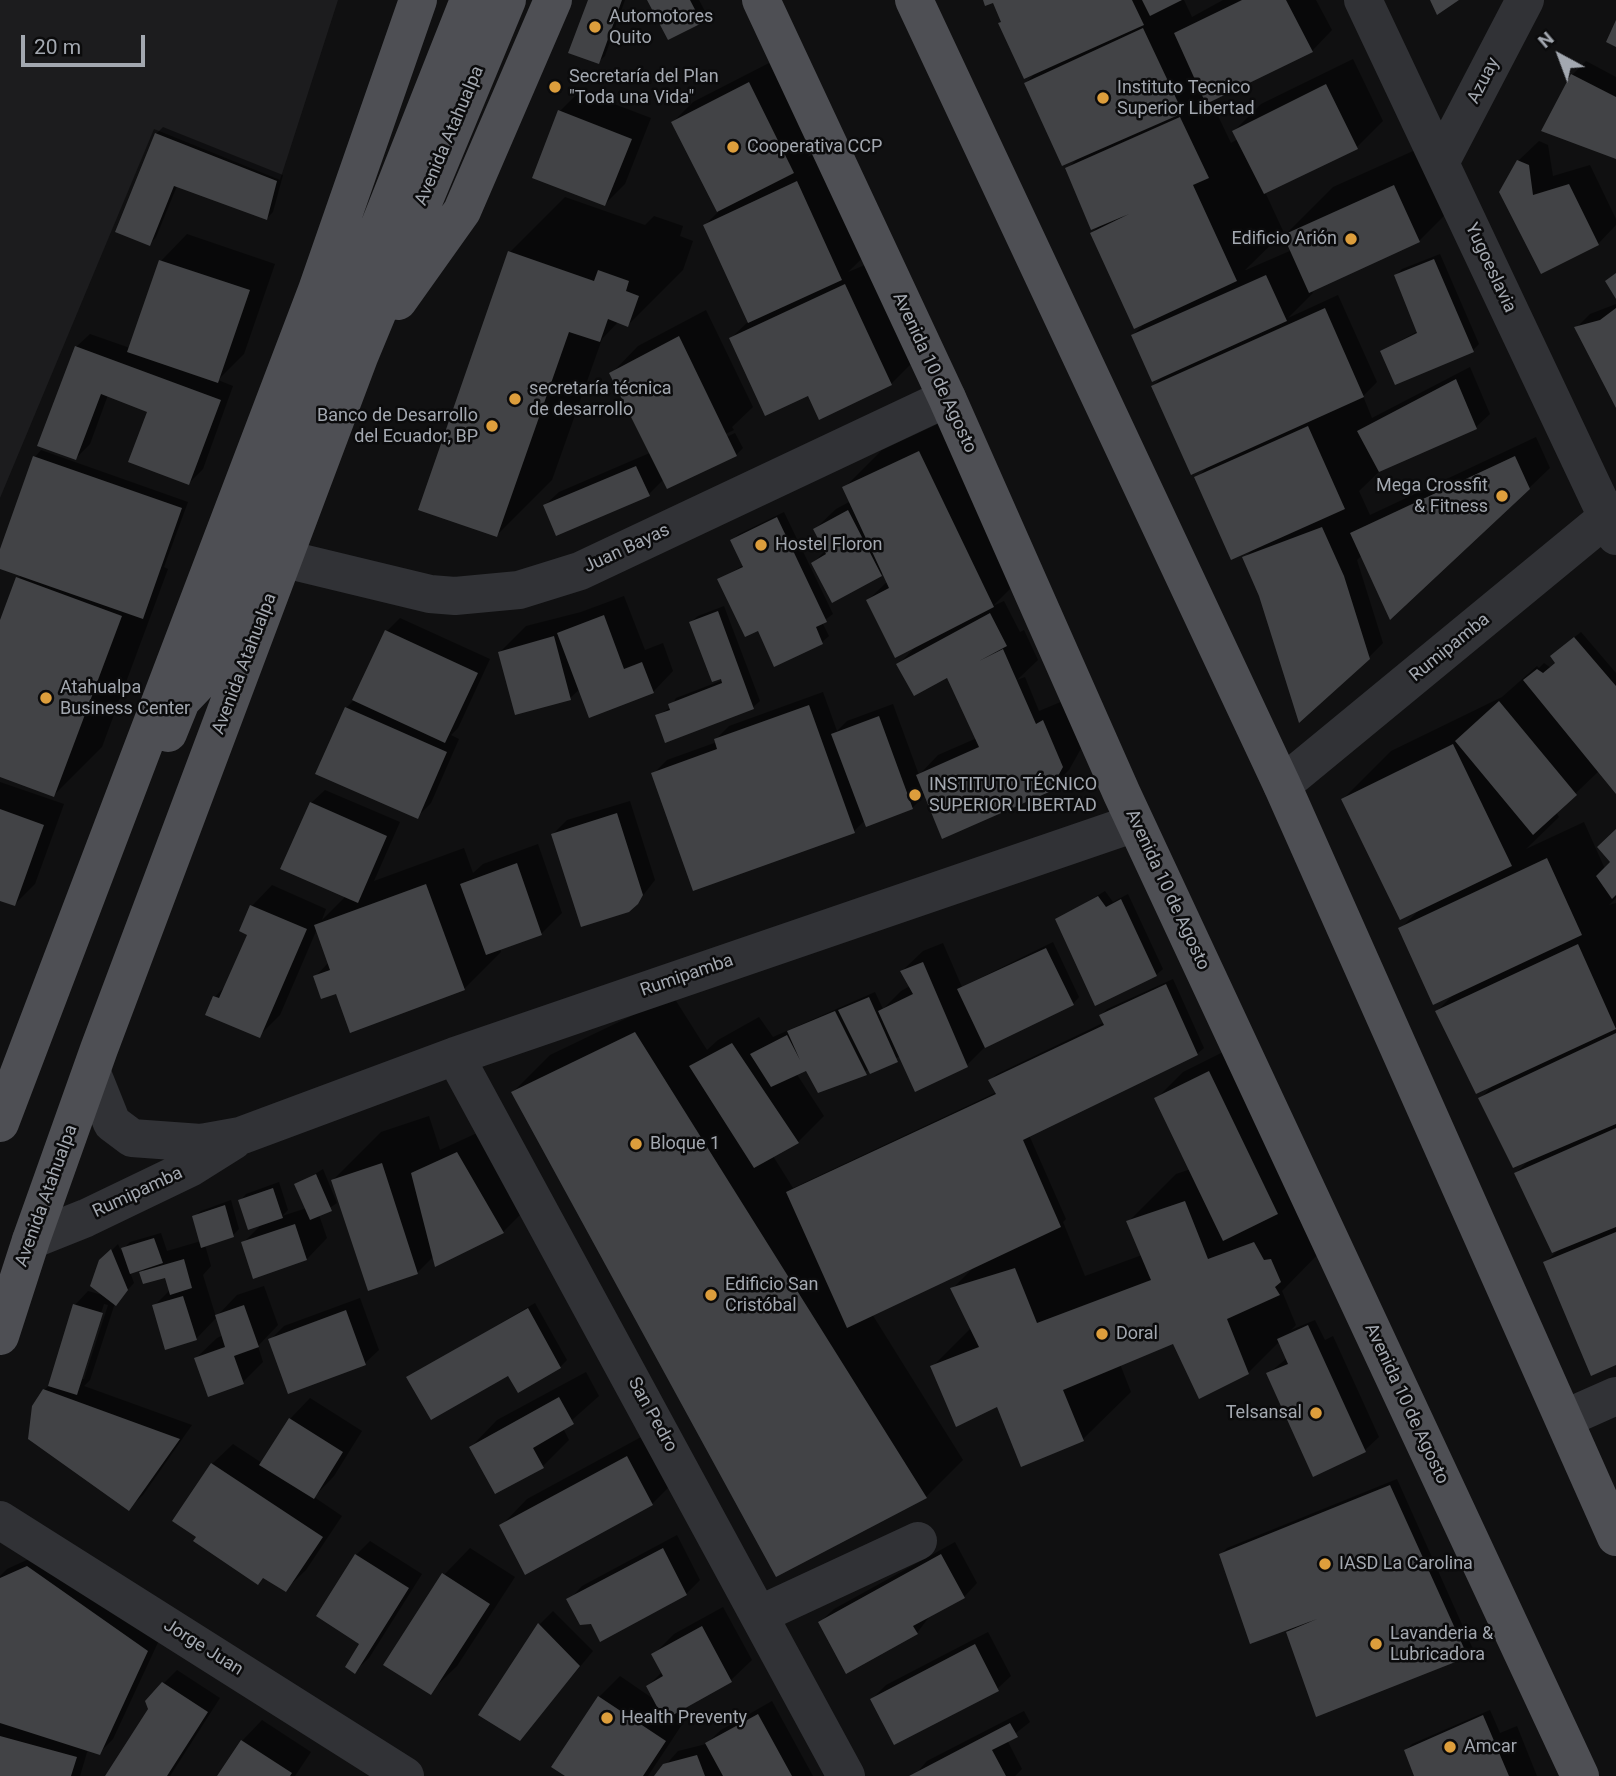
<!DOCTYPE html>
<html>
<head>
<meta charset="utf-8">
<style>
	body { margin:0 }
	#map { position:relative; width:1616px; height:1776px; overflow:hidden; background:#101011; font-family:Roboto,sans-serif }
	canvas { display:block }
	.north { position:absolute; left:1525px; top:21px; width:70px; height:70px; -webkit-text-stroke:5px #0b0b0c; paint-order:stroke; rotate:319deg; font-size:19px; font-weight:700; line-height:28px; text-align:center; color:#a3a8b0 }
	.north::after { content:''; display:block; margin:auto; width:24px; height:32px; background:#a3a8b0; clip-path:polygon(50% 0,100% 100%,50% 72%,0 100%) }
	.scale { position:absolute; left:21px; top:35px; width:124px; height:32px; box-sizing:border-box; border:4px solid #a3a8b0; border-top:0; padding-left:9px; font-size:21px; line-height:24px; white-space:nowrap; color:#a3a8b0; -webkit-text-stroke:5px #0b0b0c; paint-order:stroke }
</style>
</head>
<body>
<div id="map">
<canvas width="1616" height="1776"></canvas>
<div class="north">N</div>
<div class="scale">20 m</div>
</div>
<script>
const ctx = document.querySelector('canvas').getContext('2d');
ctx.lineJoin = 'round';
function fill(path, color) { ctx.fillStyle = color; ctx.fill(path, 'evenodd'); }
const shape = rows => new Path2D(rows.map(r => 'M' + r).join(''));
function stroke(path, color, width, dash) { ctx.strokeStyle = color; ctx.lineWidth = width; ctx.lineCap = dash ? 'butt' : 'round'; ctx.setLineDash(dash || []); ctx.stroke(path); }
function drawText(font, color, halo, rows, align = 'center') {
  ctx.font = font + ' Roboto,sans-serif'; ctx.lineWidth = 5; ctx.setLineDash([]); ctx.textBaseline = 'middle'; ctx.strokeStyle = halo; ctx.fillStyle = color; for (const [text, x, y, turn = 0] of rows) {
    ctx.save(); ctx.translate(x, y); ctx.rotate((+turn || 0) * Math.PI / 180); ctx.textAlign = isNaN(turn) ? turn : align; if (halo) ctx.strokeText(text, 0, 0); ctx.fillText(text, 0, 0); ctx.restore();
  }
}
fill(shape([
	[0,0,338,0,280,180,154,129,0,498]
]), '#1c1c1e');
fill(shape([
	[590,0,625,0,605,56,598,62],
	[649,0,699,0,707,15,700,22],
	[985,0,1184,0,1192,17,1223,0,1316,0,1332,30,1312,51,1210,99,1231,143,1238,139,1234,131,1261,104,1353,59,1383,121,1357,147,1265,192,1285,235,1333,187,1442,138,1467,193,1419,241,1311,290,1313,293,1288,318,1338,295,1377,382,1363,396,1372,418,1470,367,1490,414,1476,427,1383,468,1359,491,1370,515,1536,437,1550,468,1529,488,1362,555,1357,560,1383,643,1369,657,1261,597,1244,558,1253,549,1197,478,1209,465,1153,386,1164,375,1133,335,1147,321,1092,233,1100,225,1067,169,1078,158,1026,83,1036,72,1003,21,994,1],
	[1284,232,1292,250,1246,270,1245,270],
	[1586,61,1616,77,1616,157,1572,75],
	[769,63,813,151,807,157,835,145,879,242,848,272,865,265,911,364,891,384,808,394,731,338,749,321,705,225,718,212,673,122,693,102],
	[580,91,651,118,625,184,605,204,560,111],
	[163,127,283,175,273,212,267,218,177,186,156,237,150,244,156,134],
	[1539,141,1548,145,1553,176,1590,165,1616,219,1616,225,1598,244,1542,272,1518,161],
	[565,197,645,225,654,216,683,226,680,236,693,241,683,270,628,325,619,321,602,339,552,480,497,535,510,252],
	[187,234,275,264,244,354,218,380,233,386,203,469,189,483,149,411,108,395,90,444,76,458,76,347,90,334,130,348,161,261],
	[1440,254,1479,344,1473,350,1382,351,1418,331,1396,275,1402,269],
	[1616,304,1616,405,1576,328,1590,314],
	[706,310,753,407,732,427,734,430,665,462,665,466,735,433,743,448,736,455,665,478,649,494,545,505,559,492,652,452,612,373,638,346],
	[957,415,1030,569,993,606,1004,601,1020,632,1024,630,1038,660,1017,680,1025,677,1039,711,1063,701,1083,745,1069,770,1048,791,926,794,912,808,865,820,854,831,653,774,667,760,717,742,716,739,729,726,823,692,837,731,847,721,893,704,919,775,938,755,977,738,956,672,899,664,916,646,868,600,888,581,884,572,881,575,813,563,826,550,815,529,836,509,851,501,845,487,882,450],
	[41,450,188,502,164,567,168,569,102,747,54,795,0,775,0,625,21,574,0,567,0,554,35,457],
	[784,512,833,614,822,622,829,636,822,642,720,579,744,565,732,540,739,534],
	[624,596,645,650,663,643,673,671,653,692,580,689,570,698,500,652,526,626,581,612],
	[724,606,760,701,753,707,657,716,671,707,676,698,723,680,691,622,698,616],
	[400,618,490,659,458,728,451,735,459,739,431,803,417,817,346,708,353,701,387,631],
	[1581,632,1616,673,1616,791,1599,771,1556,812,1559,817,1526,849,1584,822,1605,869,1612,862,1616,831,1616,898,1609,905,1616,903,1616,1363,1545,1263,1560,1248,1516,1173,1531,1158,1480,1099,1495,1083,1437,1011,1456,992,1400,929,1419,910,1343,799,1391,751,1502,697,1537,666,1539,668,1544,663,1551,668,1557,662,1558,650],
	[0,782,64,804,35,884,15,904,0,899],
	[325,790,400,822,374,881,464,848,473,873,483,864,538,844,562,913,541,934,500,948,501,952,464,989,337,991,315,977,329,962,317,929,280,1015,259,1036,215,997,228,983,250,934,252,906,272,885,326,909,322,920,346,896,311,803],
	[630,801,655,880,637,903,553,834,567,820],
	[1105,891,1113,902,1128,894,1163,969,1156,975,1057,920],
	[1053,942,1079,997,1073,1004,986,1046,967,1065,901,1056,818,1091,807,1067,796,1073,824,1116,798,1142,773,1156,793,1188,997,1092,990,1080,997,1074,1105,1022,1101,1015,1107,1009,1173,979,1204,1048,1197,1054,1029,1135,1066,1219,1063,1222,1085,1276,1142,1255,1128,1222,1176,1174,1191,1169,1156,1099,1183,1072,1235,1046,1326,1246,1282,1291,1296,1325,1291,1330,1315,1320,1325,1340,1333,1336,1379,1437,1365,1450,1314,1474,1268,1374,1287,1358,1280,1341,1248,1373,1174,1342,1120,1364,1131,1392,1083,1439,998,1405,933,1366,971,1328,952,1289,975,1266,872,1314,963,1460,926,1497,513,1092,550,1055,673,996,707,1050,718,1040,759,1017,773,1037,875,992,883,1009,901,991,910,986,902,971,923,951,943,943,962,987],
	[429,1116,440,1150,477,1133,523,1212,503,1232,434,1256,417,1273,333,1180,381,1132],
	[323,1169,337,1203,319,1215,327,1238,307,1259,243,1243,263,1223,240,1201,246,1194,279,1182,288,1210,282,1216,307,1208,297,1185],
	[231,1200,239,1229,233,1235,205,1245,211,1266,203,1275,216,1317,237,1295,264,1286,278,1325,258,1346,263,1362,243,1382,196,1358,217,1338,223,1335,217,1317,196,1339,154,1306,170,1290,167,1276,141,1273,147,1266,130,1272,134,1283,115,1303,90,1380,84,1386,192,1425,143,1495,129,1508,44,1390,50,1385,75,1305,88,1291,106,1296,101,1261,118,1244,121,1251,130,1242,161,1233,167,1251,201,1241,194,1217,201,1211],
	[104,1304,108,1305,84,1379,80,1379],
	[360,1298,379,1350,365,1363,270,1340,284,1326],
	[535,1303,567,1360,560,1367,519,1391,508,1373,409,1377],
	[586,1372,599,1396,563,1428,569,1440,543,1466,471,1447,497,1420],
	[310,1398,362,1431,334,1476,314,1497,342,1516,306,1570,285,1590,198,1536,212,1464,233,1444,262,1463,290,1419],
	[654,1430,679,1477,652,1504,501,1526,527,1499],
	[1397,1479,1473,1649,1467,1655,1317,1715,1287,1628,1221,1554,1227,1548],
	[677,1535,700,1580,686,1594,601,1640,592,1623,569,1600,582,1586],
	[370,1541,422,1574,369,1658,355,1671,361,1643,356,1555],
	[955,1542,977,1583,964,1597,929,1617,917,1633,820,1622,834,1609],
	[470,1548,515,1577,457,1666,430,1692,444,1575],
	[42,1553,161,1636,113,1739,99,1753,88,1749,80,1776,0,1776,0,1576,7,1569],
	[723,1607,752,1660,731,1680,673,1712,685,1720,648,1776,568,1776,553,1766,599,1697,620,1676,655,1700,648,1686,663,1671,654,1654,674,1634],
	[553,1611,593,1651,520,1739,481,1714,540,1624],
	[988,1632,1011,1676,997,1689,872,1699,886,1685],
	[177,1670,220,1698,170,1776,107,1776,164,1683],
	[772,1701,813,1776,656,1776,678,1751,706,1744,721,1730],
	[1490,1710,1500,1733,1517,1726,1537,1776,1416,1776,1406,1750,1412,1744],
	[1024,1711,1030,1722,1007,1740,1022,1769,1015,1776,914,1776,927,1761],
	[262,1720,311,1752,295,1776,219,1776,242,1741]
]), '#0007');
fill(shape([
	[588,0,622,0,599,64,568,53],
	[647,0,690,0,702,23,668,40],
	[983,0,1132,0,1144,25,1024,79,998,23,1001,22,993,3,985,6],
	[1142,0,1182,0,1150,16],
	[1242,0,1286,0,1313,52,1206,104,1174,33],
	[1430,0,1459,0,1437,15],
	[1616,20,1616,47,1606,42],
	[1143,28,1183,113,1062,166,1024,83],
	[1571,74,1616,97,1616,159,1541,131],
	[749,82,794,173,717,212,671,122],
	[1326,84,1358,149,1264,194,1232,131],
	[558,110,632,139,605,206,532,178],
	[1180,117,1209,178,1193,185,1237,281,1134,329,1090,233,1129,214,1091,230,1065,168],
	[155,133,277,181,267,220,174,186,150,246,115,232],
	[1517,160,1529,165,1533,195,1569,184,1599,245,1541,274,1499,192],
	[797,181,842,280,748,323,703,225],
	[1394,185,1420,242,1309,293,1283,235],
	[508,251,594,281,598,270,629,281,626,291,639,296,628,327,608,319,600,342,569,332,497,537,418,510],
	[1434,259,1474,352,1395,385,1380,351,1417,333,1394,275],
	[159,260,250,290,218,383,127,352],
	[1616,273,1616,299,1605,281],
	[1266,275,1287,321,1152,382,1131,335],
	[845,284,892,385,819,420,808,396,765,416,729,338],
	[1325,308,1364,397,1191,475,1151,386],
	[1616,308,1616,408,1574,327,1600,320],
	[679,336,737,456,667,489,609,373],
	[75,346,221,400,189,485,128,462,147,412,101,394,76,460,37,446],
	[1456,379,1477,429,1379,472,1357,431],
	[1308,426,1345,509,1231,560,1194,477],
	[919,451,994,607,895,658,866,600,889,588,842,487],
	[33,456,182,508,143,619,0,569,0,549],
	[1515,456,1530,489,1390,620,1350,533],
	[636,466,650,496,556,536,543,505],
	[848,510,882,576,832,603,811,563,826,554,813,529],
	[777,517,827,622,816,627,823,644,774,667,758,631,745,637,717,579,743,567,730,540],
	[1322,527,1344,576,1370,659,1299,723,1259,596,1242,557],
	[16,577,122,616,54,797,0,777,0,620],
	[718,611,754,709,665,743,655,715,670,710,668,704,722,683,721,679,712,682,689,622],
	[990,613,1007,646,979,661,1003,649,1036,724,1043,720,1063,767,1049,792,942,839,916,775,979,747,947,678,914,696,896,664],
	[604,615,624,669,642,662,654,693,589,718,557,633],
	[385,630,478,673,445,743,352,700],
	[554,636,571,700,515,715,498,652],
	[1574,637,1616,686,1616,794,1523,680,1537,669,1543,673,1555,663,1550,656],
	[1499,701,1577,795,1533,835,1455,741],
	[809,705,855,833,693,891,651,773,717,749,714,739],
	[345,707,447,752,418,819,315,774],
	[879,716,913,809,866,827,831,734],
	[1453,744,1512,866,1400,920,1341,799],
	[310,802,387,836,358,903,280,869],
	[0,809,44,825,15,906,0,901],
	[617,813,643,895,638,904,629,912,581,927,551,834],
	[1616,829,1616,895,1612,899,1596,876,1610,862,1597,847],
	[1547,858,1582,935,1433,1005,1398,928],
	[517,863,542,935,486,955,460,884],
	[426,884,465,990,350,1033,336,994,321,999,313,976,330,970,314,925],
	[1098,896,1106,907,1121,899,1157,976,1095,1006,1055,919],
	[250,905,307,929,260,1038,205,1015,213,996,219,998,247,935,239,931],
	[1578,944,1616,1029,1476,1094,1435,1011],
	[1046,948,1074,1005,985,1048,957,989],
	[923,962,968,1067,915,1092,878,1011,913,994,900,971],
	[1166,984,1198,1055,1023,1140,1061,1227,847,1328,786,1192,996,1094,988,1080,1104,1025,1099,1015],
	[869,997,898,1062,870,1074,838,1010],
	[835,1011,867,1075,818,1093,806,1071,771,1087,750,1054,787,1035,800,1060,787,1031],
	[635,1032,927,1498,776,1577,511,1092],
	[1616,1033,1616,1124,1513,1168,1478,1098],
	[732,1043,799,1143,754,1168,689,1066],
	[1209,1071,1278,1214,1223,1241,1154,1098],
	[1616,1128,1616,1227,1552,1253,1514,1173],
	[457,1152,504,1233,435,1267,411,1173],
	[382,1163,418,1274,368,1291,331,1180],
	[316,1174,332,1211,310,1220,294,1184],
	[273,1188,283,1218,248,1230,238,1200],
	[1185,1201,1208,1259,1254,1242,1264,1260,1271,1259,1281,1282,1275,1287,1280,1295,1227,1319,1249,1374,1199,1399,1173,1344,1063,1390,1084,1441,1021,1467,997,1407,956,1427,930,1366,979,1347,950,1288,1015,1268,1037,1323,1151,1280,1126,1221],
	[225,1205,234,1237,201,1248,192,1216],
	[295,1224,307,1260,253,1279,241,1242],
	[1616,1232,1616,1365,1591,1376,1543,1262],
	[154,1238,163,1263,130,1274,121,1248],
	[111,1249,128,1290,116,1306,90,1286,99,1260],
	[184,1259,192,1288,170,1295,165,1278,143,1284,139,1272],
	[183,1296,197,1340,165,1350,152,1305],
	[73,1304,103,1313,77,1395,48,1386],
	[244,1305,259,1347,234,1356,244,1384,208,1397,194,1358,225,1347,215,1315],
	[528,1308,561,1368,518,1393,508,1376,431,1420,406,1377],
	[346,1310,366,1365,288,1394,268,1339],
	[1308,1325,1366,1452,1313,1477,1266,1373,1288,1364,1277,1339],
	[43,1389,180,1439,129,1511,28,1439,32,1406],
	[559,1397,574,1424,533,1448,544,1468,495,1494,469,1447],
	[289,1418,343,1452,314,1499,259,1465],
	[627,1456,653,1505,525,1575,499,1525],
	[211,1463,323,1537,286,1592,263,1578,258,1585,193,1541,196,1537,172,1521],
	[1390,1485,1468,1657,1316,1717,1286,1632,1317,1619,1250,1644,1219,1554],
	[663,1548,687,1595,600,1642,591,1624,580,1625,566,1599],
	[355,1554,409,1588,355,1674,345,1667,359,1644,316,1616],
	[941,1554,965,1598,913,1626,918,1634,846,1674,818,1622],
	[27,1566,148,1651,100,1755,0,1723,0,1578],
	[442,1573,490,1604,431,1695,383,1665],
	[538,1623,580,1666,520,1741,478,1715],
	[702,1626,732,1682,664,1720,646,1686,663,1676,651,1654],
	[975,1644,999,1691,894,1745,870,1699],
	[162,1682,208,1712,167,1776,105,1776,148,1709,145,1701],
	[598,1696,666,1741,643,1776,565,1776,551,1767],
	[758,1714,792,1776,723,1776,705,1743],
	[1483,1715,1509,1776,1414,1776,1404,1750],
	[1010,1723,1018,1737,992,1750,1006,1776,909,1776],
	[0,1736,77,1757,71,1776,0,1776],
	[241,1740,292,1773,290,1776,217,1776],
	[697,1755,705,1776,654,1776,663,1764]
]), '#424346');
stroke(shape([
	[1363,0,1616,536],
	[1441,161,1525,0],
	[285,559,430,594,455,596,519,590,580,571,947,398],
	[1282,785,1616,510],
	[455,1056,846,1776],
	[92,1073,112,1123,132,1138,201,1143,240,1136,455,1056,1135,823],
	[31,1240,86,1218,190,1168,233,1141],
	[1564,1419,1616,1396],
	[0,1520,405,1776],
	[761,1614,918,1541]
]), '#313236', 38);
stroke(shape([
	[761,0,947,398,1122,794,1580,1776],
	[914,0,1282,785,1616,1537],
	[398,301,462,211,553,0],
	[168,733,181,701,199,682,469,0],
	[0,1123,317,290,418,0],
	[0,1336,31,1240,99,1049,359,357,507,0]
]), '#4e4f54', 38);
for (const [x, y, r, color] of [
	[595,27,7,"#dd9e3c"],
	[555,87,7,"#dd9e3c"],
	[1103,98,7,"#dd9e3c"],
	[733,147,7,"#dd9e3c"],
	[1351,239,7,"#dd9e3c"],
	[515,399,7,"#dd9e3c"],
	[492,426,7,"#dd9e3c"],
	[1502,496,7,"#dd9e3c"],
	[761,545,7,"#dd9e3c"],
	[46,698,7,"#dd9e3c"],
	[915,795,7,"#dd9e3c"],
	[636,1144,7,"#dd9e3c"],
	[711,1295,7,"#dd9e3c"],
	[1102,1334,7,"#dd9e3c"],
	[1316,1413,7,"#dd9e3c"],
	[1325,1564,7,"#dd9e3c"],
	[1376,1644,7,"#dd9e3c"],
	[607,1718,7,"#dd9e3c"],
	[1450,1747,7,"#dd9e3c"]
]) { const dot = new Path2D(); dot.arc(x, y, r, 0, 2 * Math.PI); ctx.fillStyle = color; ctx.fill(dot); stroke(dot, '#0b0b0c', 2.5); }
drawText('18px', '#a3a8b0', '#0b0b0c', [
	["Automotores",609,17],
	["Quito",609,38],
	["Secretaría del Plan",569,77],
	["\"Toda una Vida\"",569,98],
	["Instituto Tecnico",1117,88],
	["Superior Libertad",1117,109],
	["Cooperativa CCP",747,147],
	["Edificio Arión",1337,239,"right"],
	["secretaría técnica",529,389],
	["de desarrollo",529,410],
	["Banco de Desarrollo",478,416,"right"],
	["del Ecuador, BP",478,437,"right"],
	["Mega Crossfit",1488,486,"right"],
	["& Fitness",1488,507,"right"],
	["Hostel Floron",775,545],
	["Atahualpa",60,688],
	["Business Center",60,709],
	["INSTITUTO TÉCNICO",929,785],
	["SUPERIOR LIBERTAD",929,806],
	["Bloque 1",650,1144],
	["Edificio San",725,1285],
	["Cristóbal",725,1306],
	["Doral",1116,1334],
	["Telsansal",1302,1413,"right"],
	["IASD La Carolina",1339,1564],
	["Lavanderia &",1390,1634],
	["Lubricadora",1390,1655],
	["Health Preventy",621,1718],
	["Amcar",1464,1747]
], 'left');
drawText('18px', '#a3a8b0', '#0b0b0c', [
	["Azuay",1484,81,-63],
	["Avenida Atahualpa",450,136,-67],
	["Yugoeslavia",1490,268,65],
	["Avenida 10 de Agosto",934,373,65],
	["Juan Bayas",627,549,-25],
	["Rumipamba",1450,648,-39],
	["Avenida Atahualpa",245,664,-69],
	["Avenida 10 de Agosto",1167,890,65],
	["Rumipamba",687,976,-19],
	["Rumipamba",138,1193,-25],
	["Avenida Atahualpa",47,1196,-70],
	["Avenida 10 de Agosto",1406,1404,65],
	["San Pedro",652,1415,61],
	["Jorge Juan",203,1648,32]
]);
</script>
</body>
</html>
